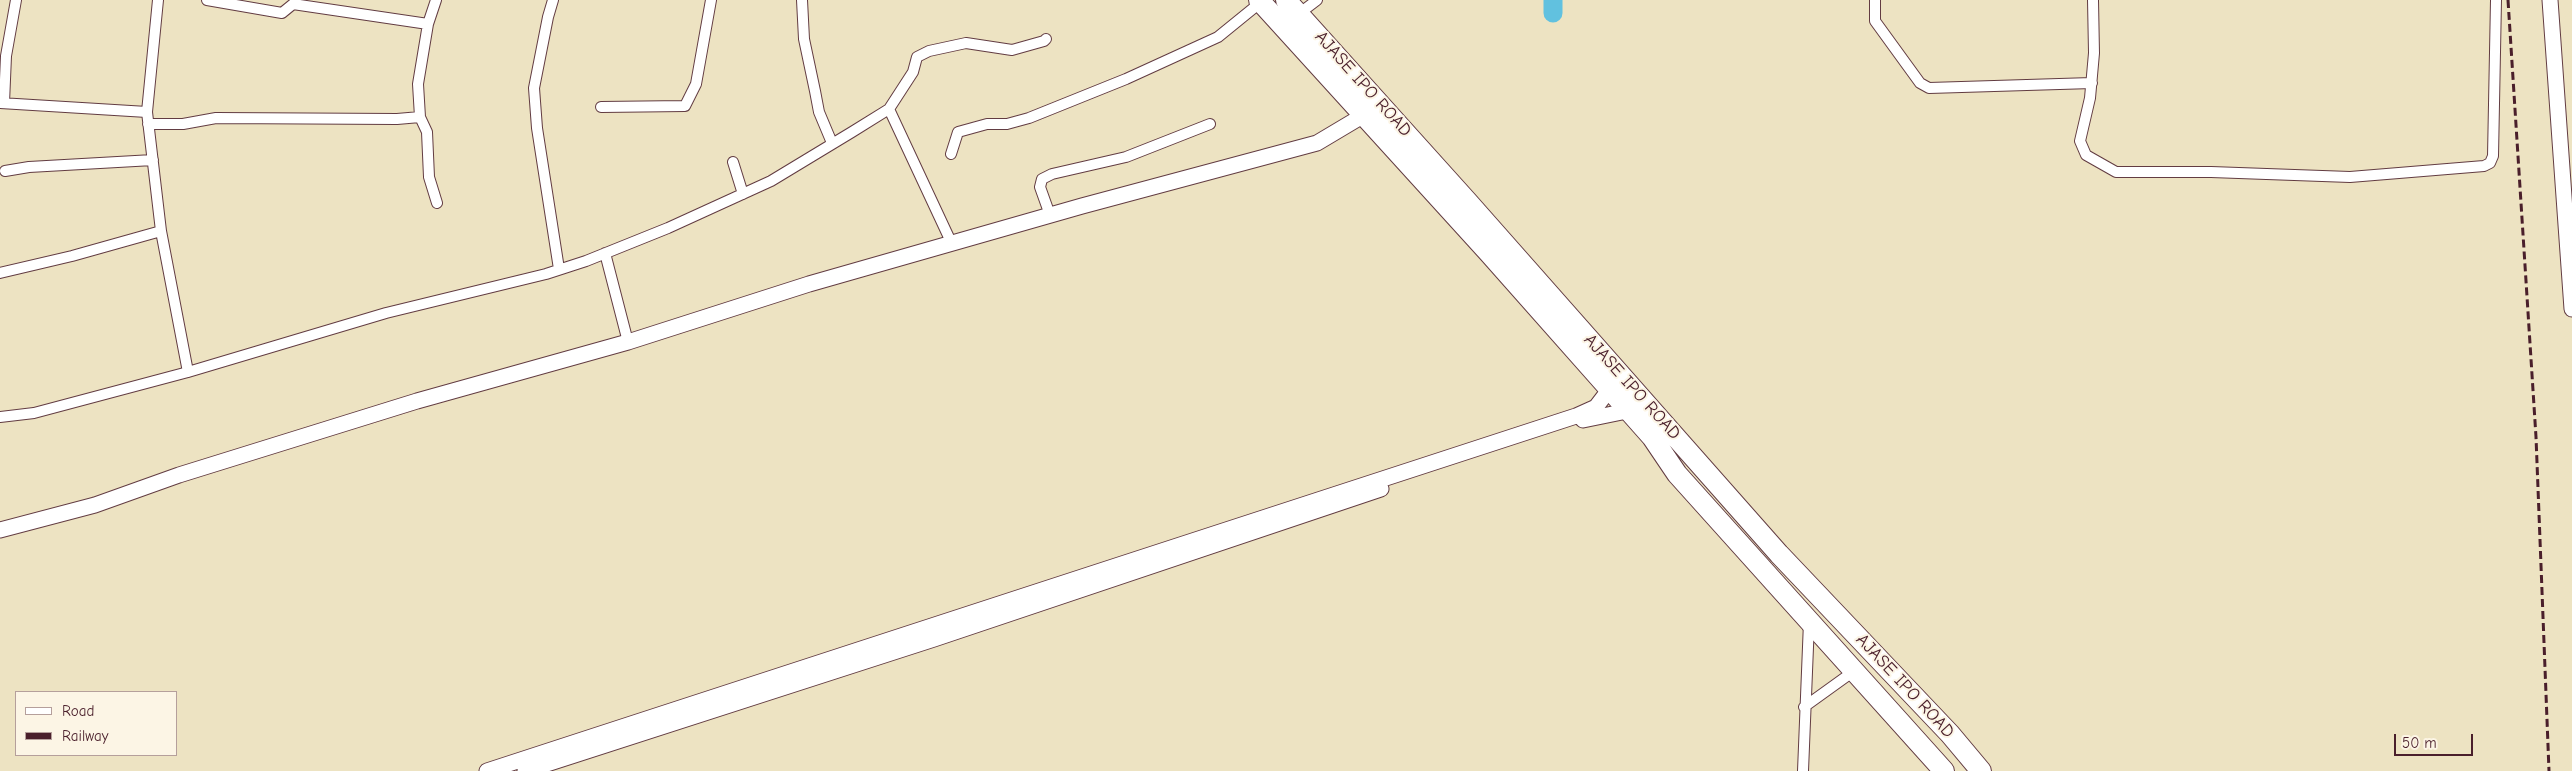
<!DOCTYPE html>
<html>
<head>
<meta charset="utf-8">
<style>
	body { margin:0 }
	#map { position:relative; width:2572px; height:771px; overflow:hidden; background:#ede3c2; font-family:"Comic Neue",sans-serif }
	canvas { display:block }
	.legend { position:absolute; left:15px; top:691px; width:162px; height:65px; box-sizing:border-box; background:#fcf5e5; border:1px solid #b59f9b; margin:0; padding:6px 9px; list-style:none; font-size:15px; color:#4a1f2b }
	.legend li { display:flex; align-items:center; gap:10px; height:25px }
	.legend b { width:25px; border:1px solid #b59f9b }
	.scale { position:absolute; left:2394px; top:734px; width:79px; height:22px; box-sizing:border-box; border:2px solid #4a1f2b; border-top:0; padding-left:6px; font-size:15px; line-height:18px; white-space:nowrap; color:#4a1f2b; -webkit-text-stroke:4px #fcf5e5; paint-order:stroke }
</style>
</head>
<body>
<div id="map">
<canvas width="2572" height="771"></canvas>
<ul class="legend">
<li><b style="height:6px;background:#fff"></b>Road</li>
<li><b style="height:6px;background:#4a1f2b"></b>Railway</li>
</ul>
<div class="scale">50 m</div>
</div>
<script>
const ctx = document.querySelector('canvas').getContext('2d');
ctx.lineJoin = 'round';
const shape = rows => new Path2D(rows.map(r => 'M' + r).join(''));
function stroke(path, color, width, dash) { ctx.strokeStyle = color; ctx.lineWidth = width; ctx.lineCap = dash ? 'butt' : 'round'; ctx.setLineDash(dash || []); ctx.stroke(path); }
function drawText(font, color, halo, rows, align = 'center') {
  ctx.font = font + ' "Comic Neue",sans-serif'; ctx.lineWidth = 4; ctx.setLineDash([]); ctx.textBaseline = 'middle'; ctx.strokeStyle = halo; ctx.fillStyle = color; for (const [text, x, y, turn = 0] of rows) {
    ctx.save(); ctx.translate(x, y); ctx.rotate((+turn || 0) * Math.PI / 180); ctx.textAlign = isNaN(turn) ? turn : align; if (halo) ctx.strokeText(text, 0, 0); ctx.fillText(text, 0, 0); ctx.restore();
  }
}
stroke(shape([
	[1553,13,1553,0]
]), '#61c1df', 19);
const street = shape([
	[158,0,147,112,161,231,188,372],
	[207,0,282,13,293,4,428,24],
	[436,0,428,24,418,84,420,117,427,132,429,177,437,203],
	[553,0,548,17,534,88,537,128,559,269],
	[802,0,804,39,815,91,819,112,832,143],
	[1875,0,1875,21,1920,83,1929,88,2092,83],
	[2093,0,2094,53,2090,98,2080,141,2086,155,2116,172,2211,172,2350,177,2484,166,2490,163,2493,156,2496,0],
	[1296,16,1317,0],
	[0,103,147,112],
	[4,103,6,56,16,0],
	[601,107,685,106,696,84,711,0],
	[889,109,952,244],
	[148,124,183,124,216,118,397,119,420,117],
	[951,154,958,132,987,124,1007,124,1029,118,1126,79,1218,37,1261,2],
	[733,162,743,194],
	[5,171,29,167,153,160],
	[1050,215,1040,187,1042,179,1052,174,1126,157,1210,124],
	[605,253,628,342],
	[0,273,72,256,161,231],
	[0,417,34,413,188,372,386,313,546,274,586,261,668,228,771,181,852,132,889,109,913,72,917,57,929,51,966,43,1012,50,1044,41,1046,39],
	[1804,707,1854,671],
	[1803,771,1809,622]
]);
const secondary = shape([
	[2550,0,2572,309],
	[1583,420,1627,411],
	[0,530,95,505,179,475,417,401,628,342,809,284,1082,206,1317,143,1364,115],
	[487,771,1576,416,1596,407,1609,390],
	[525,771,934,639,1381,489]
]);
const highway = shape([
	[1259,0,1489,253,1652,437,1677,474,1944,771],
	[1286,0,1467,201,1779,554,1950,734,1981,771]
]);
stroke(street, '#623c42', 12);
stroke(secondary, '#623c42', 17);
stroke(highway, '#623c42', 22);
stroke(street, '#fff', 10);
stroke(secondary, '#fff', 15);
stroke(highway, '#fff', 20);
stroke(shape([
	[2508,0,2536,437,2549,771]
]), '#4a1f2b', 3, [8, 4]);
drawText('18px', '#4a1f2b', '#fcf5e5', [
	["AJASE IPO ROAD",1363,84,48],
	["AJASE IPO ROAD",1632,387,48],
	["AJASE IPO ROAD",1905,686,47]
]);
</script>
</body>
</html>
